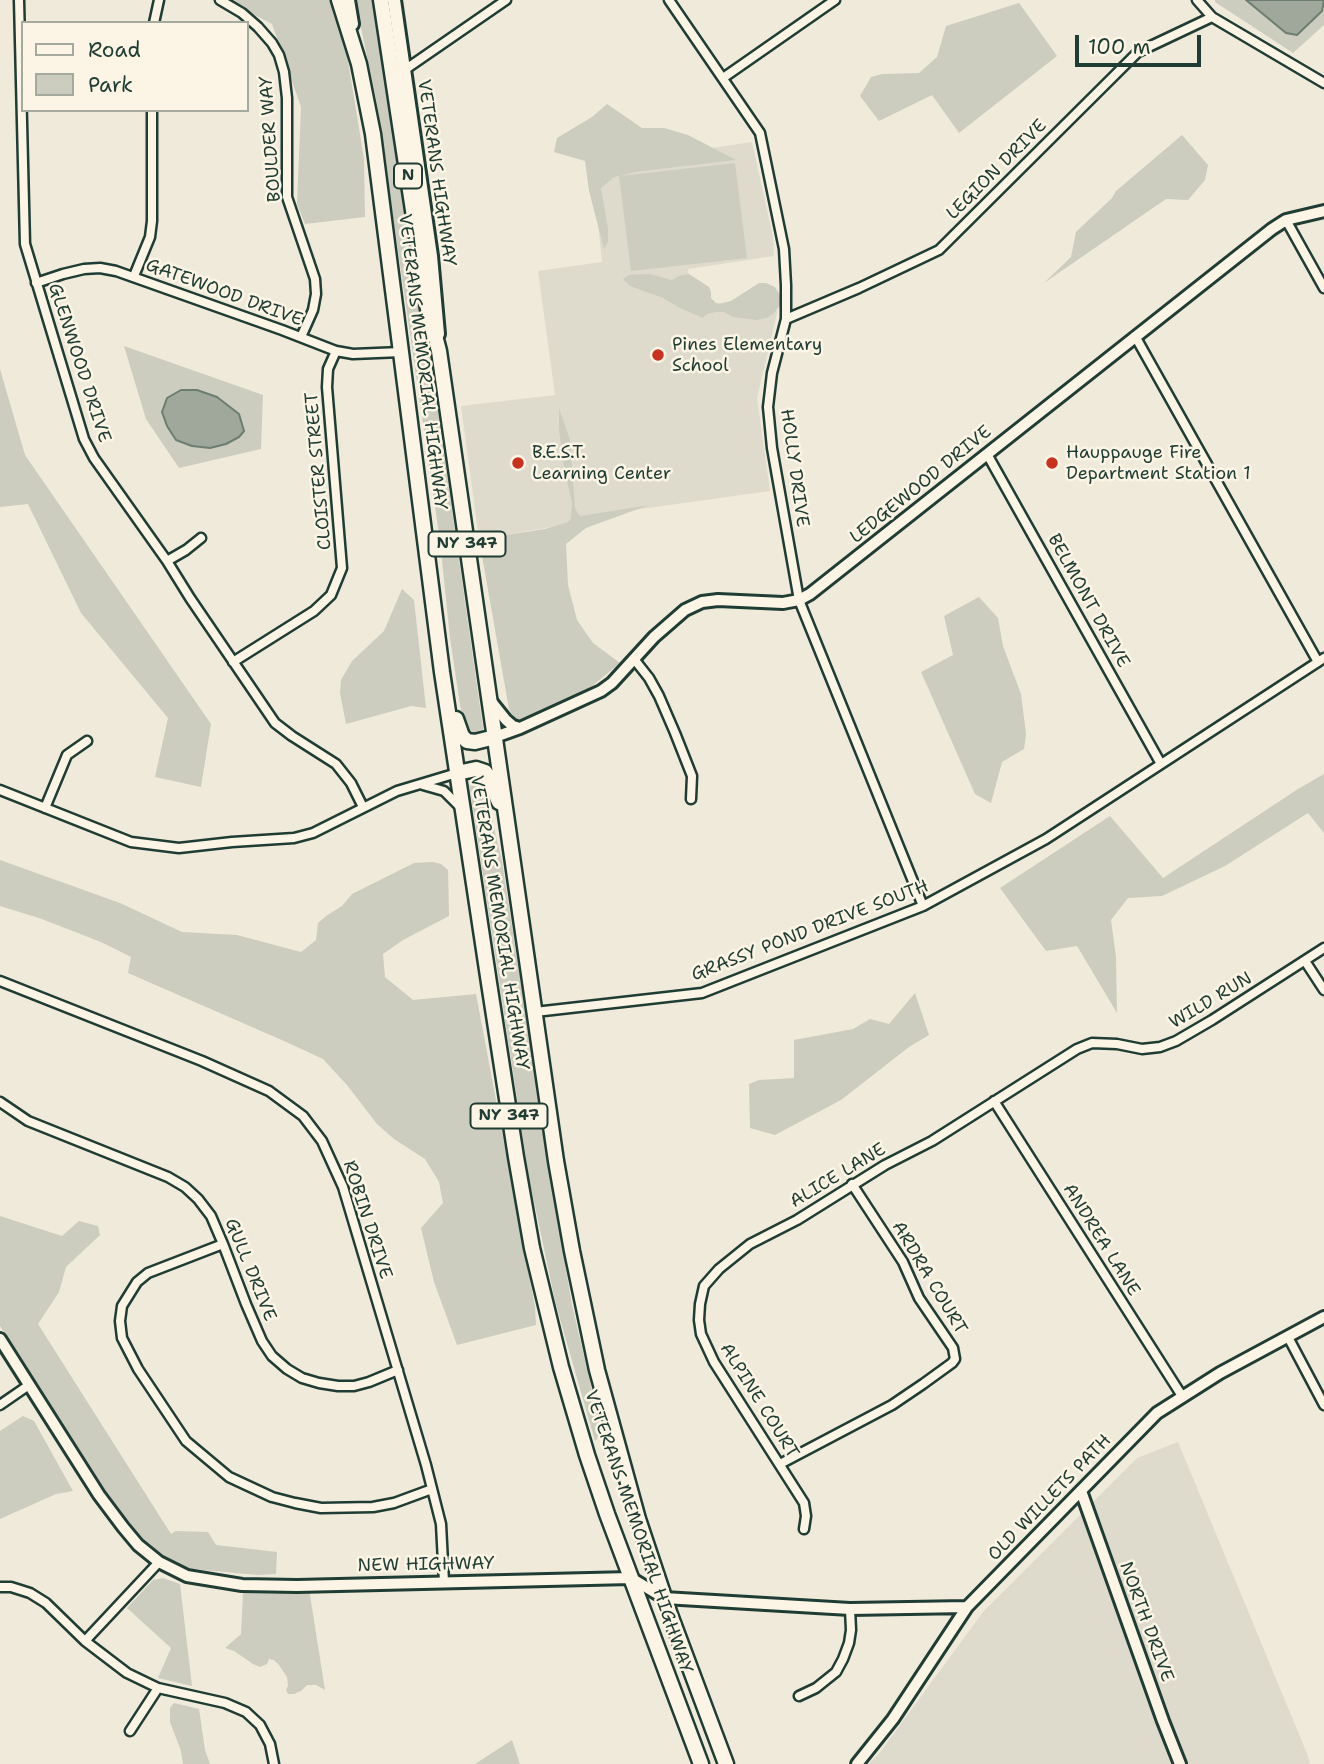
<!DOCTYPE html>
<html>
<head>
<meta charset="utf-8">
<style>
	body { margin:0 }
	#map { position:relative; width:1324px; height:1764px; overflow:hidden; background:#efeada; font-family:"Shantell Sans",sans-serif }
	canvas { display:block }
	.legend { position:absolute; left:21px; top:21px; width:228px; height:91px; box-sizing:border-box; background:#fcf5e5; border:2px solid #a4ab9e; margin:0; padding:9px 12px; list-style:none; font-size:21px; color:#1f3d34 }
	.legend li { display:flex; align-items:center; gap:14px; height:35px }
	.legend b { width:35px; border:2px solid #a4ab9e }
	.scale { position:absolute; left:1075px; top:35px; width:126px; height:32px; box-sizing:border-box; border:4px solid #1f3d34; border-top:0; padding-left:9px; font-size:21px; line-height:24px; white-space:nowrap; color:#1f3d34; -webkit-text-stroke:5px #fcf5e5; paint-order:stroke }
</style>
</head>
<body>
<div id="map">
<canvas width="1324" height="1764"></canvas>
<ul class="legend">
<li><b style="height:9px;background:#fcf5e5"></b>Road</li>
<li><b style="height:19px;background:#cccdbf"></b>Park</li>
</ul>
<div class="scale">100 m</div>
</div>
<script>
const ctx = document.querySelector('canvas').getContext('2d');
ctx.lineJoin = 'round';
function fill(path, color) { ctx.fillStyle = color; ctx.fill(path, 'evenodd'); }
const shape = rows => new Path2D(rows.map(r => 'M' + r).join(''));
function stroke(path, color, width, dash) { ctx.strokeStyle = color; ctx.lineWidth = width; ctx.lineCap = dash ? 'butt' : 'round'; ctx.setLineDash(dash || []); ctx.stroke(path); }
function drawText(font, color, halo, rows, align = 'center') {
  ctx.font = font + ' "Shantell Sans",sans-serif'; ctx.lineWidth = 5; ctx.setLineDash([]); ctx.textBaseline = 'middle'; ctx.strokeStyle = halo; ctx.fillStyle = color; for (const [text, x, y, turn = 0] of rows) {
    ctx.save(); ctx.translate(x, y); ctx.rotate((+turn || 0) * Math.PI / 180); ctx.textAlign = isNaN(turn) ? turn : align; if (halo) ctx.strokeText(text, 0, 0); ctx.fillText(text, 0, 0); ctx.restore();
  }
}
fill(shape([
	[752,142,773,237,774,256,688,269,692,307,776,295,777,313,757,398,770,491,576,518,576,523,479,539,461,406,555,395,538,271,602,262,592,166],
	[1178,1442,1308,1756,1310,1764,868,1764,878,1755,983,1612,1137,1458]
]), '#dedbcc');
fill(shape([
	[226,0,331,0,347,55,364,159,365,217,305,224,297,204,301,107,272,24],
	[354,0,375,0,438,412,483,728,482,734,477,739,464,731,450,638,440,541,376,99,360,23],
	[1215,0,1246,0,1286,33,1324,0,1324,25,1293,53,1215,2],
	[1019,3,1057,56,959,133,932,95,879,121,860,96,871,77,882,74,919,73,937,57,946,26],
	[607,104,642,128,664,128,688,135,736,160,635,172,620,176,735,163,747,258,631,271,619,176,614,177,601,188,608,229,608,242,604,249,589,191,585,161,554,152,557,138,592,117],
	[1182,135,1208,165,1205,180,1188,200,1166,199,1044,283,1071,257,1076,232,1112,198,1116,191],
	[649,274,672,280,679,276,689,274,709,287,711,292,711,298,716,303,720,304,731,301,759,283,766,283,775,287,781,297,781,304,774,313,767,318,756,320,733,317,724,312,716,312,707,314,703,318,680,308,663,298,630,286,623,279,629,275],
	[124,346,263,395,261,449,179,468,146,419],
	[0,369,25,455,211,724,201,787,155,777,168,718,81,613,28,504,0,507],
	[559,408,570,440,575,508,578,514,581,516,649,505,586,528,566,544,568,585,577,620,593,643,620,663,580,696,516,721,509,709,479,539,545,529,568,522,571,519,572,503,564,468,559,430],
	[402,589,414,600,426,708,411,706,346,724,340,693,341,680,352,661,384,631],
	[979,597,998,618,1003,646,1021,694,1026,734,1024,749,1002,762,991,803,975,794,921,672,953,655,944,616],
	[477,771,488,787,491,815,502,861,555,1205,572,1305,602,1433,595,1441,556,1305,529,1178,469,783,470,774],
	[1324,774,1324,833,1308,813,1225,866,1162,896,1128,898,1111,920,1116,957,1117,1013,1077,946,1046,951,1000,888,1110,816,1163,878,1298,789],
	[0,860,120,903,182,932,237,935,301,952,316,940,318,923,326,916,342,906,352,894,414,863,433,862,441,864,448,870,449,916,403,940,383,954,385,977,413,1000,476,994,535,1307,536,1325,457,1345,434,1282,421,1228,443,1203,439,1182,425,1159,394,1139,377,1124,347,1085,323,1059,284,1041,128,973,131,957,101,942,39,918,0,906],
	[915,993,929,1035,909,1047,841,1100,775,1135,750,1128,749,1084,759,1080,794,1078,794,1040,853,1029,870,1019,889,1024],
	[0,1216,62,1236,79,1221,98,1226,100,1235,66,1267,59,1292,38,1324,171,1534,176,1531,208,1532,216,1545,277,1552,276,1574,258,1575,192,1569,172,1563,140,1540,110,1498,0,1326],
	[23,1416,34,1421,73,1491,56,1494,0,1519,0,1431],
	[163,1578,180,1584,192,1686,158,1678,171,1648,127,1608,153,1580],
	[309,1589,325,1690,316,1685,307,1685,301,1691,294,1694,288,1694,286,1690,288,1686,287,1677,279,1665,274,1660,269,1659,267,1664,260,1667,253,1664,234,1651,225,1648,241,1634,243,1593],
	[174,1703,199,1709,205,1750,210,1764,183,1764,181,1751,170,1722,170,1708],
	[512,1740,520,1764,475,1764]
]), '#cccdbf');
const water = shape([
	[1246,0,1322,0,1324,1,1322,11,1297,35,1286,33,1246,0],
	[181,390,197,390,217,397,239,414,244,431,239,437,226,444,210,448,192,446,176,440,167,426,162,412,167,398,181,390]
]);
fill(water, '#9fa89a');
stroke(water, '#6c7d71', 2);
const street = shape([
	[19,0,25,244,84,439,94,458,167,561,190,598,275,723,292,736,336,764,351,783,363,807],
	[220,0,242,13,258,27,272,43,279,55,284,72,287,98,287,197,315,279,316,294,313,310,301,337],
	[669,0,760,133,784,249,786,285,786,319,772,373,768,407,772,448,799,600,923,906],
	[1197,0,1212,17,1324,83],
	[154,23,159,0],
	[403,71,506,0],
	[723,78,835,0],
	[1286,220,1324,288],
	[134,276,150,237,152,221,152,110],
	[36,283,63,274,84,269,100,268,116,271,282,330,336,351,353,354,401,352],
	[786,319,859,288,939,250,1138,52,1212,17],
	[1135,336,1318,662],
	[987,454,1161,764],
	[167,561,186,550,201,538],
	[634,659,649,678,659,696,675,733,692,776,691,799],
	[233,662,314,611,331,595,342,568,327,387,328,369,336,351],
	[423,785,444,791,461,808],
	[0,790,131,842,179,848,232,842,294,838,313,833,397,791,457,773],
	[45,808,67,755,87,741],
	[1305,961,1324,990],
	[0,981,202,1061,269,1091,303,1116,322,1141,343,1187,426,1465,441,1524,444,1582],
	[535,1012,702,993,923,906,1046,839,1324,658],
	[994,1101,1182,1396],
	[0,1102,28,1121,168,1177,185,1187,198,1199,211,1216,223,1244,246,1304,262,1341,272,1356,287,1369,302,1378,319,1383,338,1386,354,1386,369,1382,398,1370],
	[223,1244,148,1273,137,1282,122,1306,120,1321,122,1338,138,1369,186,1441,229,1477,272,1497,295,1503,321,1508,373,1507,394,1503,432,1489],
	[1288,1337,1324,1405],
	[0,1405,29,1385],
	[780,1464,892,1405,923,1384,952,1363,955,1359,953,1348,919,1298,903,1262,852,1184],
	[804,1529,806,1516,804,1503,714,1362,701,1334,699,1320,700,1304,704,1286,719,1269,750,1244,797,1220,885,1165,932,1141,1077,1049,1092,1043,1117,1044,1142,1049,1160,1047,1176,1041,1212,1020,1324,948],
	[0,1587,11,1587,30,1593,46,1603,85,1641,127,1673,158,1688,225,1703,246,1712,260,1725,270,1744,274,1764],
	[85,1641,159,1562],
	[799,1696,816,1688,836,1672,843,1659,849,1643,851,1630,850,1609],
	[130,1731,158,1688]
]);
const secondary = shape([
	[490,700,506,720,513,726,520,728],
	[495,737,520,728,601,691,612,683,654,637,685,610,702,602,718,600,783,603,799,600,810,594,1272,229,1286,220,1324,211],
	[0,1339,99,1495,123,1527,138,1545,159,1562,187,1576,242,1585,297,1586,631,1578,664,1598,850,1609,967,1607],
	[1081,1491,1163,1721,1180,1764],
	[857,1764,893,1719,967,1607,1157,1413,1220,1373,1324,1317]
]);
const primary = shape([
	[348,0,352,24],
	[394,0,431,256,438,334]
]);
const highway = shape([
	[339,0,359,64,373,134,442,672,489,983,516,1157,532,1248,561,1367,587,1455,607,1514,701,1764],
	[381,0,428,309,439,351,556,1161,572,1251,597,1370,638,1519,669,1612,726,1764],
	[456,719,462,736,467,741,475,742,495,737],
	[457,773,476,769,485,772,489,778,499,802]
]);
stroke(street, '#1f3d34', 13);
stroke(secondary, '#1f3d34', 16);
stroke(primary, '#1f3d34', 18);
stroke(highway, '#1f3d34', 19);
stroke(street, '#fcf5e5', 8);
stroke(secondary, '#fcf5e5', 10);
stroke(primary, '#fcf5e5', 12);
stroke(highway, '#fcf5e5', 14);
for (const [x, y, r, color] of [
	[658,355,7,"#c8321e"],
	[518,463,7,"#c8321e"],
	[1052,463,7,"#c8321e"]
]) { const dot = new Path2D(); dot.arc(x, y, r, 0, 2 * Math.PI); ctx.fillStyle = color; ctx.fill(dot); stroke(dot, '#fcf5e5', 2.5); }
for (const [x, y, w] of [
	[408,176,28],
	[467,544,77],
	[509,1116,77]
]) { const box = new Path2D(); box.roundRect(x - w / 2, y - 12.5, w, 25, 5); ctx.fillStyle = '#fcf5e5'; ctx.fill(box); stroke(box, '#1f3d34', 2); }
drawText('bold 16px', '#1f3d34', null, [
	["N",408,176],
	["NY 347",467,544],
	["NY 347",509,1116]
]);
drawText('18px', '#1f3d34', '#fcf5e5', [
	["BOULDER WAY",271,139,-94],
	["LEGION DRIVE",997,170,-45],
	["VETERANS HIGHWAY",436,173,82],
	["GATEWOOD DRIVE",224,293,20],
	["VETERANS MEMORIAL HIGHWAY",422,362,83],
	["GLENWOOD DRIVE",79,363,72],
	["HOLLY DRIVE",794,468,82],
	["CLOISTER STREET",319,471,-95],
	["LEDGEWOOD DRIVE",921,485,-39],
	["BELMONT DRIVE",1088,601,61],
	["VETERANS MEMORIAL HIGHWAY",499,923,81],
	["GRASSY POND DRIVE SOUTH",810,931,-21],
	["WILD RUN",1211,1001,-31],
	["ALICE LANE",838,1176,-31],
	["ROBIN DRIVE",367,1220,72],
	["ANDREA LANE",1101,1240,58],
	["GULL DRIVE",250,1270,68],
	["ARDRA COURT",929,1278,59],
	["ALPINE COURT",759,1401,58],
	["OLD WILLETS PATH",1050,1498,-46],
	["VETERANS MEMORIAL HIGHWAY",638,1532,71],
	["NEW HIGHWAY",426,1565,-1],
	["NORTH DRIVE",1146,1622,70]
]);
drawText('18px', '#1f3d34', '#fcf5e5', [
	["Pines Elementary",672,345],
	["School",672,366],
	["B.E.S.T.",532,453],
	["Learning Center",532,474],
	["Hauppauge Fire",1066,453],
	["Department Station 1",1066,474]
], 'left');
</script>
</body>
</html>
